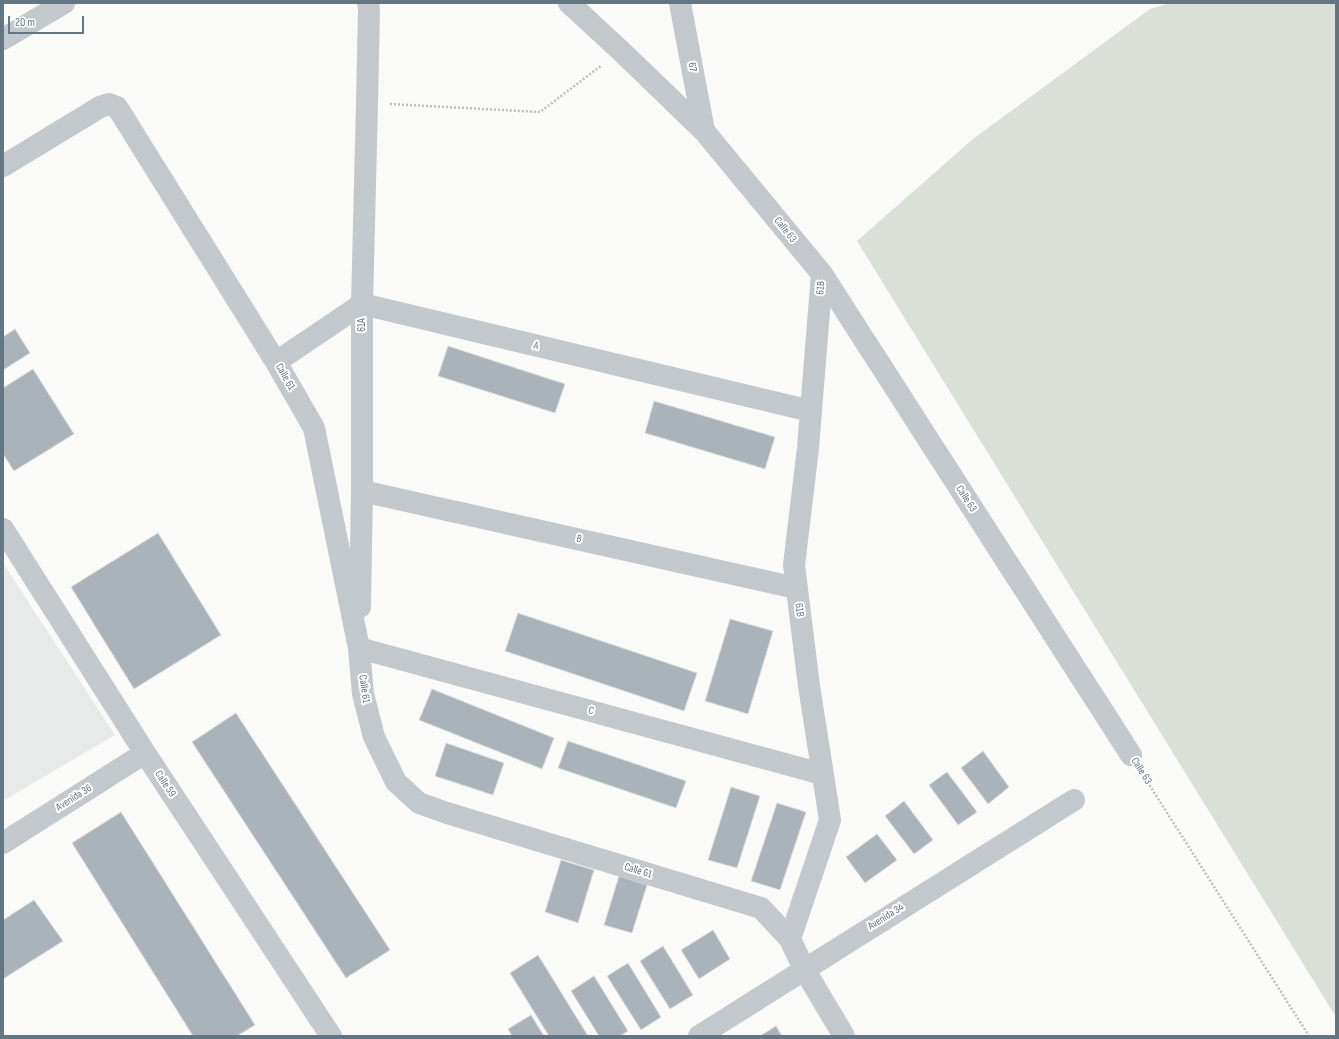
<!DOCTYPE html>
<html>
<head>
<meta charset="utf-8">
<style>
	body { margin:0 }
	#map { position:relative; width:1339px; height:1039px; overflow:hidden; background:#fafaf8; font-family:"Sofia Sans Condensed",sans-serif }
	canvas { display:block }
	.frame { position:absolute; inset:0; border:4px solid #657683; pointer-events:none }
	.scale { position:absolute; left:8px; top:16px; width:76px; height:18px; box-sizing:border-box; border:2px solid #657683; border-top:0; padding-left:5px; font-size:12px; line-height:14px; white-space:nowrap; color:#657683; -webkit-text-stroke:3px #fff; paint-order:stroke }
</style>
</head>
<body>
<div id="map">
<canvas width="1339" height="1039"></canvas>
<div class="frame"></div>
<div class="scale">20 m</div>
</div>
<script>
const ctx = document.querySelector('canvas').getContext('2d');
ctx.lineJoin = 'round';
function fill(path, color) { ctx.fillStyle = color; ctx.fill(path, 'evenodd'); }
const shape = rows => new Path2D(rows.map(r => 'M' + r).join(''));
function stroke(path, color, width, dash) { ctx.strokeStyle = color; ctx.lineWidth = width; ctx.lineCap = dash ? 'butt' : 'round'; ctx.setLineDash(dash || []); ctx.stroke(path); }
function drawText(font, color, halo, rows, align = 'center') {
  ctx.font = font + ' "Sofia Sans Condensed",sans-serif'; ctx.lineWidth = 4; ctx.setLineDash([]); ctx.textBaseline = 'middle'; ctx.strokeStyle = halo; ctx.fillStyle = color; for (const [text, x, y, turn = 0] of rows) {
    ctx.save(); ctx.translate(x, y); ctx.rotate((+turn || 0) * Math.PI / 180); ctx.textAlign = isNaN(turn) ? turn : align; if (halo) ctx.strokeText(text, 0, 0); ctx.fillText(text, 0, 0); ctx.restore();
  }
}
fill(shape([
	[3,563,115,735,3,801]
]), '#e8e9e9');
fill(shape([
	[1170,3,1336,3,1336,1017,857,241,973,139,1150,9]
]), '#dadfd7');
const building = shape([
	[15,329,30,353,3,370,3,337,15,329],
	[448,346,565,384,555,413,438,376,448,346],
	[33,369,74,434,14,471,3,454,3,388,33,369],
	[654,401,775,437,765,469,645,433,654,401],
	[158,533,221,635,134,689,71,587,158,533],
	[518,613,697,673,684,711,505,651,518,613],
	[730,619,773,631,748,714,705,701,730,619],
	[432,689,554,738,542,769,419,720,432,689],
	[236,713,390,950,346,978,192,742,236,713],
	[568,741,686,781,676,808,558,768,568,741],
	[446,743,504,763,493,795,435,776,446,743],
	[983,751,1009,787,988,804,961,768,983,751],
	[947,772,977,812,958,825,929,785,947,772],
	[731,787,760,796,737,868,708,860,731,787],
	[904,801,933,840,914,854,885,816,904,801],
	[777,803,806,812,780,890,751,881,777,803],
	[121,812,255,1025,237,1036,193,1036,72,843,121,812],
	[877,834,897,860,865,883,846,857,877,834],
	[561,860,594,870,578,923,545,912,561,860],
	[619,876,647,885,632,933,604,925,619,876],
	[34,900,63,941,3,979,3,920,34,900],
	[713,930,730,959,699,979,681,950,713,930],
	[663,946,693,995,670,1009,640,961,663,946],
	[538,955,588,1036,549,1036,510,973,538,955],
	[628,963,661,1017,641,1030,607,976,628,963],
	[594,976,628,1031,620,1036,599,1036,571,991,594,976],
	[531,1015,544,1036,512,1036,508,1029,531,1015],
	[776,1026,782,1036,760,1036,776,1026]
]);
fill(building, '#aab3b9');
stroke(building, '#dcdcda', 1);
stroke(shape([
	[390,104,540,112,602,65],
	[1143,775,1309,1036]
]), '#bbbfc2', 2.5, [2, 2]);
stroke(shape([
	[569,3,621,51,704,131,822,274,1131,755],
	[680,3,704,131],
	[3,39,64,3],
	[3,166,100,107,109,104,117,107,276,362,314,428,359,648,363,694,374,737,396,782,419,803,447,813,761,908,790,939,804,969,844,1036],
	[276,362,362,304,811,411],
	[362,491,796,588],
	[3,529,145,753,331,1036],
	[360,607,362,491,362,304,367,103,369,10,368,3],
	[359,648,822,774],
	[3,843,145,753],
	[790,939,830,820,809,686,794,565,808,448,822,274],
	[699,1036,1074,800]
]), '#c3c8cc', 22);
drawText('11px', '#657683', '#fff', [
	["67",692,67,80],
	["Calle 63",785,230,51],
	["61B",821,288,-86],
	["61A",362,325,-90],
	["A",536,346,13],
	["Calle 61",285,377,60],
	["Calle 63",966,499,57],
	["B",579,539,13],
	["61B",799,610,83],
	["Calle 61",364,689,82],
	["C",591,711,15],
	["Calle 63",1141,771,58],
	["Calle 59",165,784,57],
	["Avenida 36",74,798,-32],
	["Calle 61",638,871,17],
	["Avenida 34",886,917,-32]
]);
</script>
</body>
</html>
